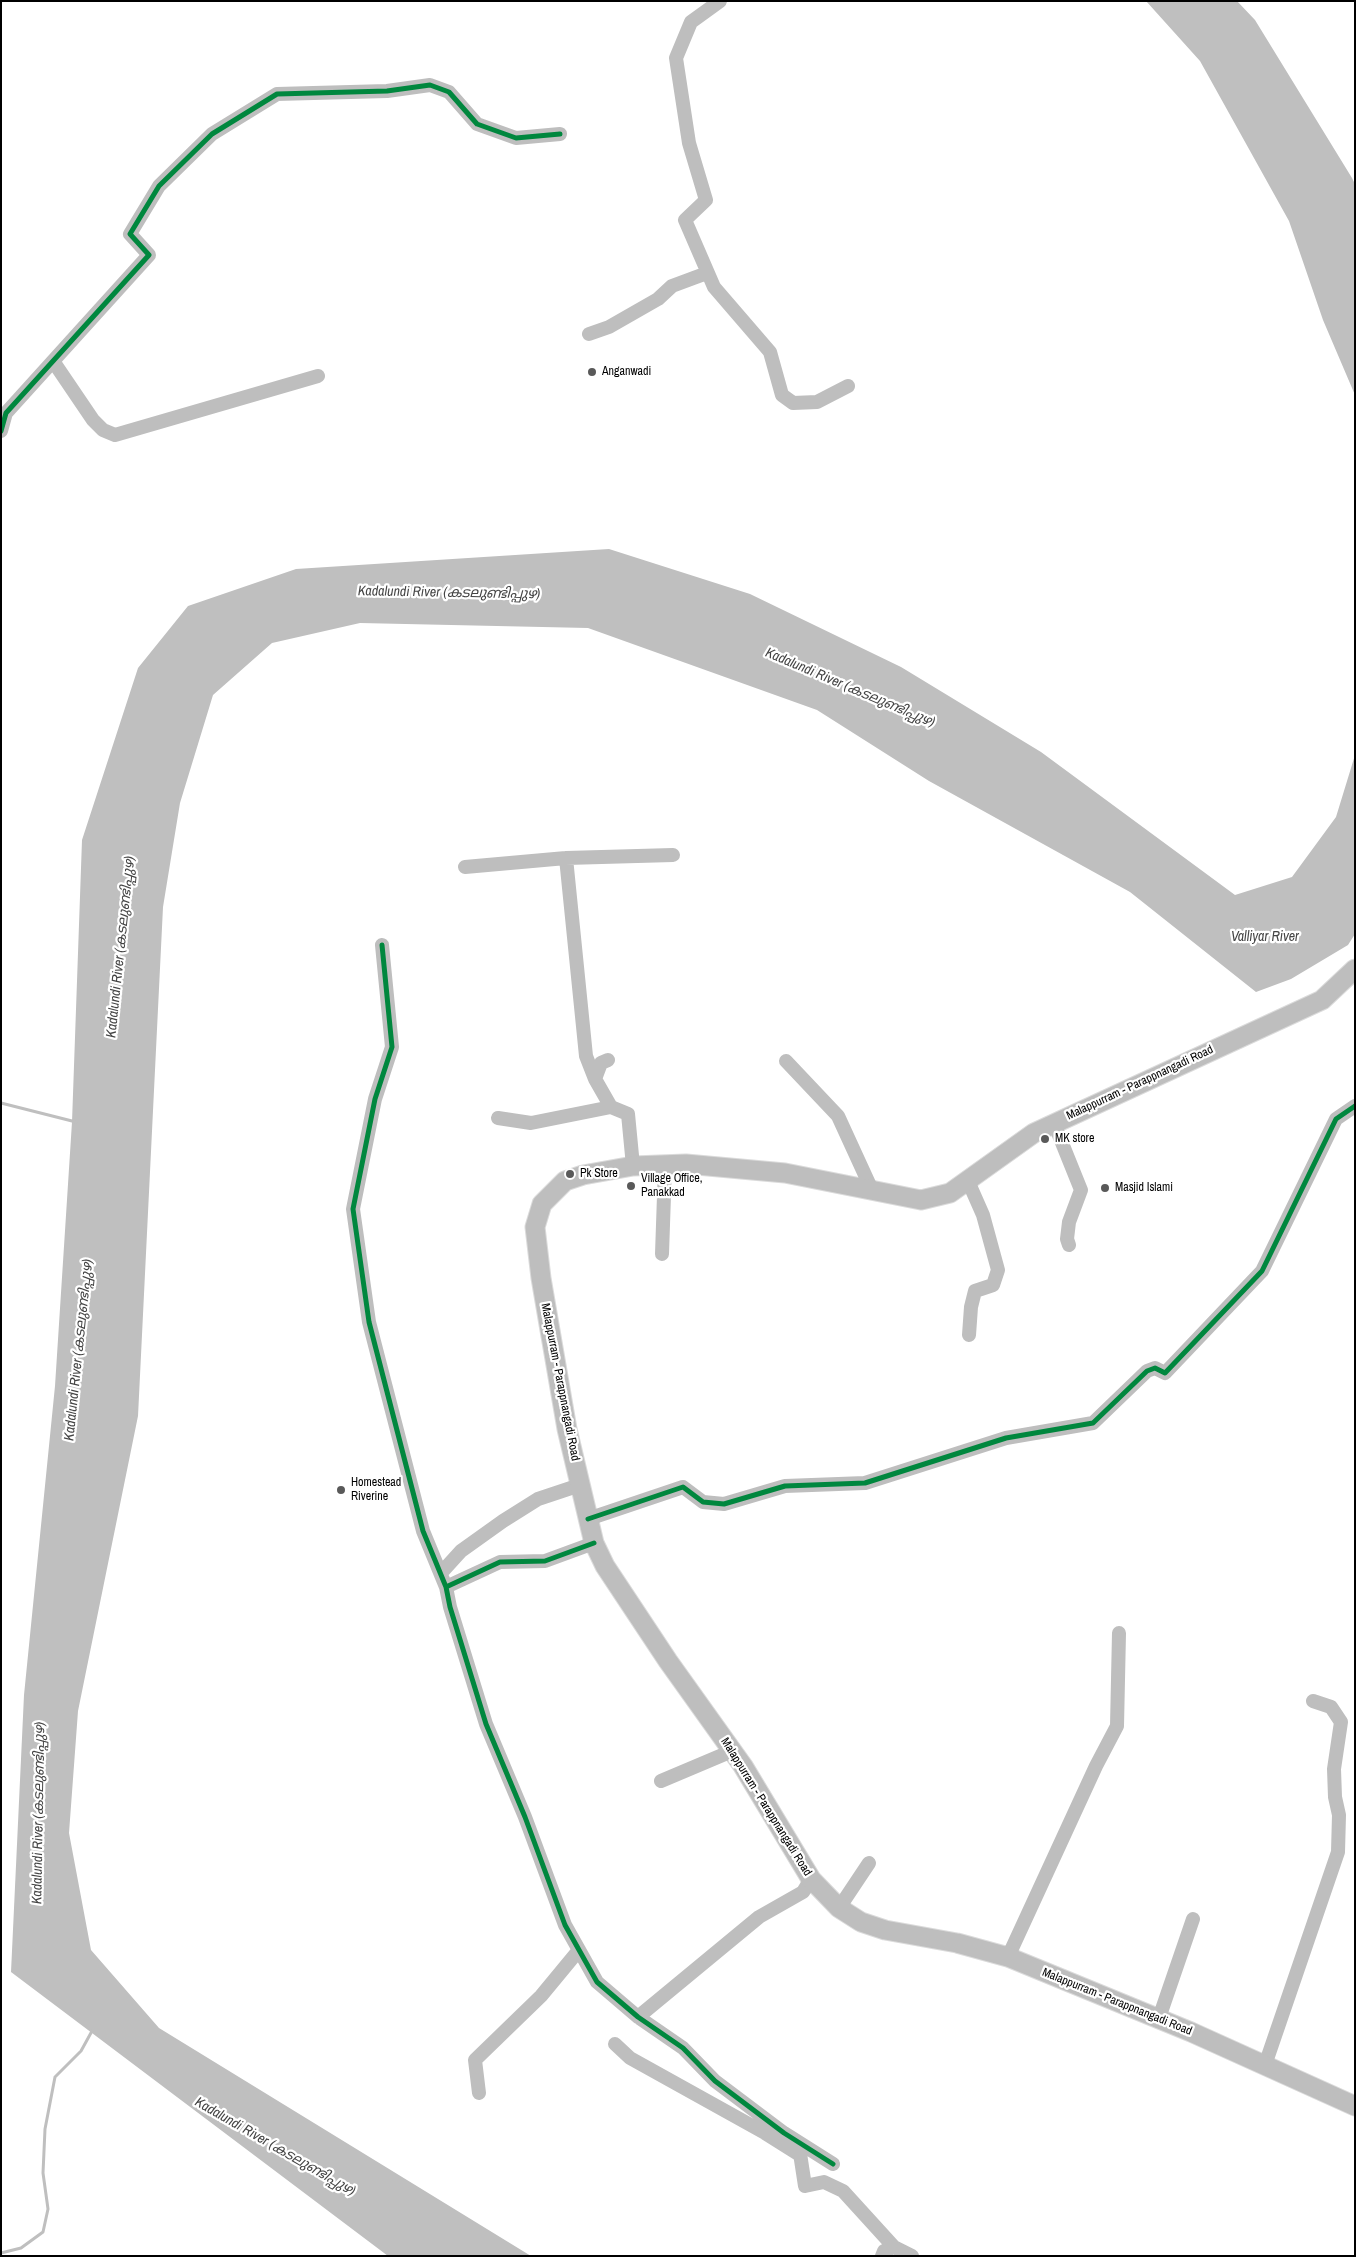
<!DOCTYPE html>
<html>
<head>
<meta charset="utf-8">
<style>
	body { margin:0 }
	#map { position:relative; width:1356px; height:2257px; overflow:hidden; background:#fff; font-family:"Archivo Narrow",sans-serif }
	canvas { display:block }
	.frame { position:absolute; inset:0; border:2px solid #000; pointer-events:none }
</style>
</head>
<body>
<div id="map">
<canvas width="1356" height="2257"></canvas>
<div class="frame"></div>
</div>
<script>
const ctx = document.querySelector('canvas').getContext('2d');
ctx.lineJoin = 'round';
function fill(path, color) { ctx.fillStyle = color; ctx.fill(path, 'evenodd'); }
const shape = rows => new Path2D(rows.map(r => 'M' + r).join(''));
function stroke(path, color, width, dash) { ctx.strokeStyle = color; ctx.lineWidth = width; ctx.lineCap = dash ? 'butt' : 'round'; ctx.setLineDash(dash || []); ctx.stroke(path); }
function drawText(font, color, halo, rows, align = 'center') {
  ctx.font = font + ' "Archivo Narrow","Noto Sans Malayalam",sans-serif'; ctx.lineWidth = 4.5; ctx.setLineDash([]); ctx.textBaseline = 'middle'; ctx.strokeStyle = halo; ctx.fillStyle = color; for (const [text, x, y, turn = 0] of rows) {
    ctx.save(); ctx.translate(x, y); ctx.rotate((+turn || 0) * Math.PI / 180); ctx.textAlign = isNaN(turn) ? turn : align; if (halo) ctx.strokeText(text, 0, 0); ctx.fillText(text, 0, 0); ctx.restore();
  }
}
fill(shape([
	[1146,1,1237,1,1255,20,1352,178,1355,184,1355,395,1323,320,1289,221,1200,61],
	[609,549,750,594,901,667,1041,752,1235,895,1292,877,1336,817,1355,755,1355,934,1348,945,1291,979,1256,992,1130,892,929,781,817,710,588,628,360,623,272,643,213,695,180,803,163,907,138,1416,78,1711,69,1833,91,1950,159,2028,531,2256,388,2256,11,1972,24,1695,55,1386,72,1122,82,840,138,668,188,606,296,569]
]), '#bfbfbf');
stroke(shape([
	[1,1103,76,1122],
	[1,2253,21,2248,43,2232,48,2209,43,2173,45,2129,55,2077,81,2051,92,2031]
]), '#bfbfbf', 3);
const major = shape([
	[1355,969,1322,1000,1034,1133,950,1193,921,1200,785,1173,686,1164,633,1166,583,1175,565,1181,542,1204,535,1227,541,1278,567,1429,594,1543,605,1566,668,1661,743,1766,811,1879,839,1908,861,1922,885,1930,957,1943,1008,1957,1191,2032,1355,2106]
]);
stroke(major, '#dbdbdb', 21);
stroke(shape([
	[720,1,691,22,676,58,689,143,706,200,685,220,714,287,770,352,782,395,793,403,817,402,848,386],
	[589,334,609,327,658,299,672,286,707,273],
	[53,361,93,420,103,430,115,435,318,376],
	[1,431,6,413,149,255,130,234,159,186,212,134,277,94,387,91,430,85,449,92,477,124,516,138,560,134],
	[465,867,566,858],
	[382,945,392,1047,375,1099,353,1209,369,1322,423,1531,446,1587,500,1562,545,1561,594,1543],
	[608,1060,601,1063,595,1079,611,1107,628,1114,633,1166],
	[786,1061,838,1116,871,1188],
	[595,1079,586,1056,566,858,673,855],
	[498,1118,531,1123,611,1107],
	[1054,1123,1081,1190,1069,1222,1067,1239,1069,1245],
	[968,1181,983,1215,998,1270,993,1285,975,1291,971,1307,969,1335],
	[662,1254,665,1166],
	[588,1519,683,1487,703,1502,724,1504,785,1486,865,1483,1006,1438,1093,1423,1147,1371,1155,1368,1165,1373,1262,1271,1336,1119,1355,1106],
	[441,1573,461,1551,503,1521,538,1499,580,1485],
	[446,1587,450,1607,486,1724,525,1817,565,1925,597,1982,638,2017,683,2048,715,2081,784,2133,833,2164],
	[661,1781,732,1751],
	[839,1908,869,1863],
	[1008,1957,1096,1766,1117,1726,1119,1633],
	[638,2017,759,1917,803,1892,811,1879],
	[1158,2021,1193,1919],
	[615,2044,630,2058,765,2133,800,2155],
	[1265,2065,1338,1852,1339,1815,1335,1797,1334,1769,1341,1722,1331,1707,1313,1701],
	[479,2093,475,2060,541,1996,579,1950],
	[799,2147,805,2186,824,2182,843,2191,894,2247,912,2256],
	[882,2256,884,2251,894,2247]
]), '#bebebe', 14);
stroke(major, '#bebebe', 19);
stroke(shape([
	[1,431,6,413,149,255,130,234,159,186,212,134,277,94,387,91,430,85,449,92,477,124,516,138,560,134],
	[382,945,392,1047,375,1099,353,1209,369,1322,423,1531,446,1587,500,1562,545,1561,594,1543],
	[588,1519,683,1487,703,1502,724,1504,785,1486,865,1483,1006,1438,1093,1423,1147,1371,1155,1368,1165,1373,1262,1271,1336,1119,1355,1106],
	[446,1587,450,1607,486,1724,525,1817,565,1925,597,1982,638,2017,683,2048,715,2081,784,2133,833,2164]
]), '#00873e', 5);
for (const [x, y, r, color] of [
	[592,372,5,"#595959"],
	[1045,1139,5,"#595959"],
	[570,1174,5,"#595959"],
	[631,1186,5,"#595959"],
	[1105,1188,5,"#595959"],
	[341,1490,5,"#595959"]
]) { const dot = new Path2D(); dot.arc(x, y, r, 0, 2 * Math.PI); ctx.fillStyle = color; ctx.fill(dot); stroke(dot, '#fff', 2); }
drawText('12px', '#000', '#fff', [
	["Anganwadi",602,372],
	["MK store",1055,1139],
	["Pk Store",580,1174],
	["Village Office,",641,1179],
	["Panakkad",641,1193],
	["Masjid Islami",1115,1188],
	["Homestead",351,1483],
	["Riverine",351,1497]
], 'left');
drawText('12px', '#000', '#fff', [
	["Malappurram - Parappnangadi Road",1140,1083,-25],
	["Malappurram - Parappnangadi Road",560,1382,79],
	["Malappurram - Parappnangadi Road",766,1807,58],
	["Malappurram - Parappnangadi Road",1117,2002,22]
]);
drawText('italic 14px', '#444', '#fff', [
	["Kadalundi River (കടലുണ്ടിപ്പുഴ)",449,593,1],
	["Kadalundi River (കടലുണ്ടിപ്പുഴ)",850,688,23],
	["Valliyar River",1265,937],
	["Kadalundi River (കടലുണ്ടിപ്പുഴ)",121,947,-84],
	["Kadalundi River (കടലുണ്ടിപ്പുഴ)",79,1350,-84],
	["Kadalundi River (കടലുണ്ടിപ്പുഴ)",39,1813,-89],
	["Kadalundi River (കടലുണ്ടിപ്പുഴ)",275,2147,30]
]);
</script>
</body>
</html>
